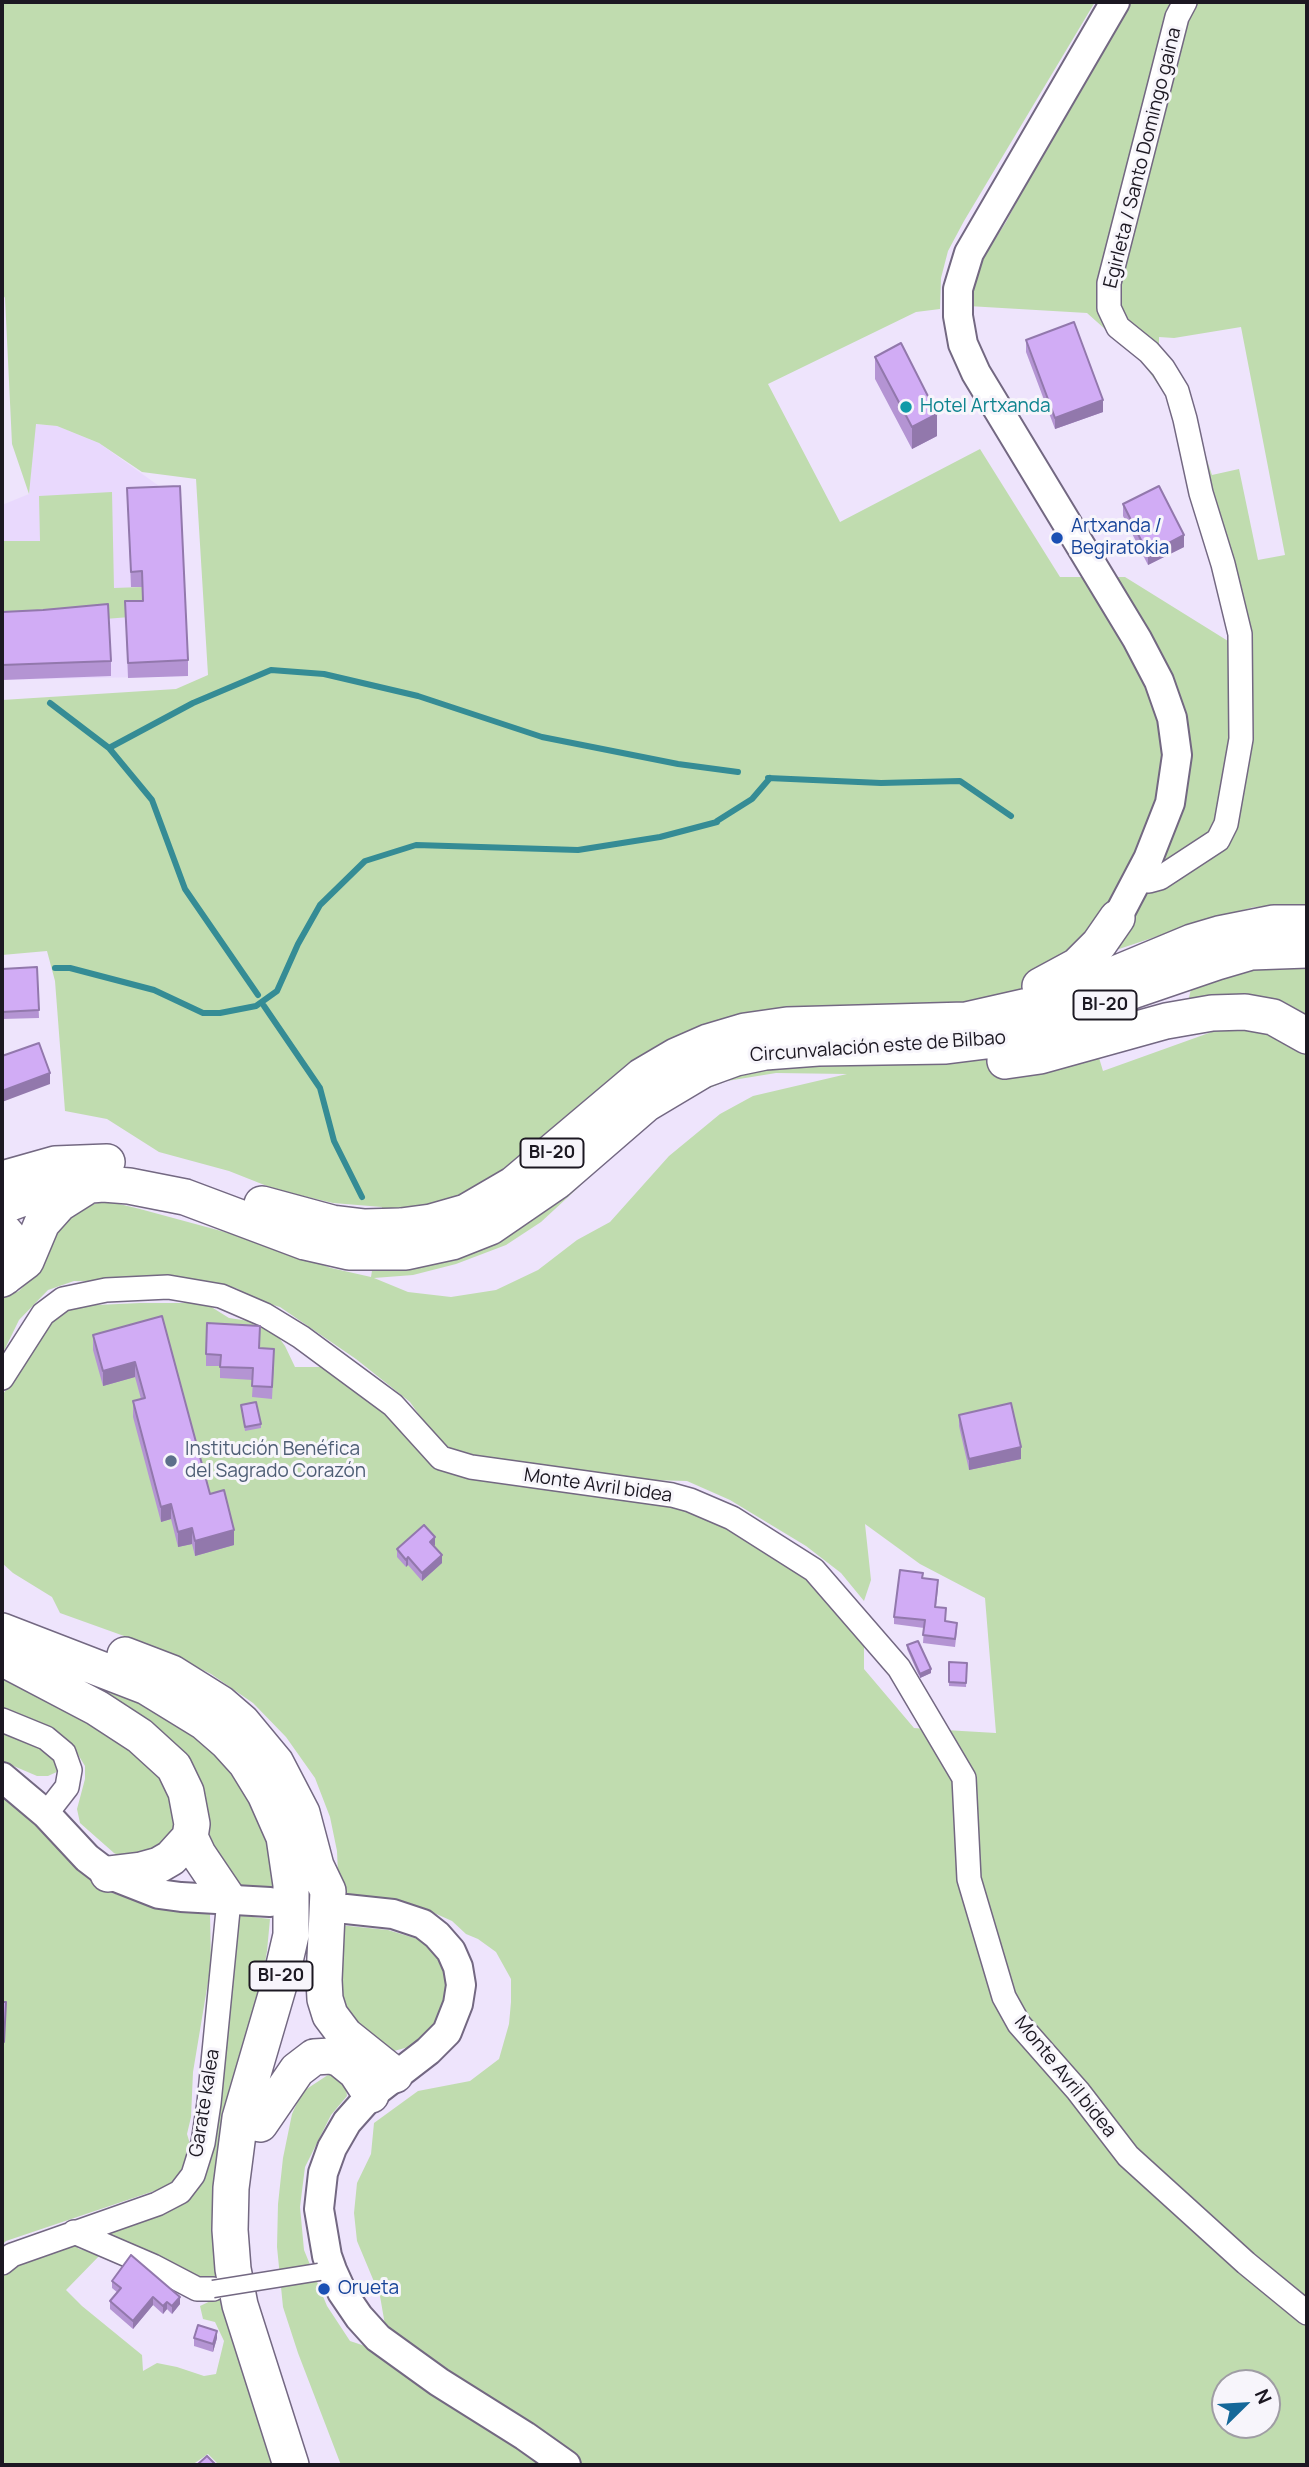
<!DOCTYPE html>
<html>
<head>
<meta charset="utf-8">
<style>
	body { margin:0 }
	#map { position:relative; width:1309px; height:2467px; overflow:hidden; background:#eee4fc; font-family:Manrope,sans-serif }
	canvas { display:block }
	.frame { position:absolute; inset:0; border:4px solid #1c1822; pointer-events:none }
	.north { position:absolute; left:1211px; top:2369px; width:70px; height:70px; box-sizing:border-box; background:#f7f5fb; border:2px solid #9f9da4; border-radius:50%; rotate:66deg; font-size:19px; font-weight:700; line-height:28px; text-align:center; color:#1c1822 }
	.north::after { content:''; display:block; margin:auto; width:24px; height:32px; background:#156899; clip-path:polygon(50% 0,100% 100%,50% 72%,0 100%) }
</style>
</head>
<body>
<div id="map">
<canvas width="1309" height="2467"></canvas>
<div class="frame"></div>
<div class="north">N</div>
</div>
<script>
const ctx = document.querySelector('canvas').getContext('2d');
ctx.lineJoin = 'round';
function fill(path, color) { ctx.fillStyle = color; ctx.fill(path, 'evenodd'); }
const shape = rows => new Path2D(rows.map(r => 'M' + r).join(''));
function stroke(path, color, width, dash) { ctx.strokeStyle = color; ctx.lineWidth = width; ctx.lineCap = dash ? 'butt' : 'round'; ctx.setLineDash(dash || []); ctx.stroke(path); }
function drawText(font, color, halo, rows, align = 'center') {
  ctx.font = font + ' Manrope,sans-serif'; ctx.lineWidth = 6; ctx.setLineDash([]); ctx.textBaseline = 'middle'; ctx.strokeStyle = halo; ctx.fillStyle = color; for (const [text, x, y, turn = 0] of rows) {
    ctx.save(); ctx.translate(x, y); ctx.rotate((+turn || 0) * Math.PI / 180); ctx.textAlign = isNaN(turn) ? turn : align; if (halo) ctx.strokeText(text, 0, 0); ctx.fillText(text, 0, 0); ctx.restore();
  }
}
fill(shape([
	[35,424,57,426,99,443,180,501,188,676,2,680,2,505,29,494]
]), '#e9d9fd');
fill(shape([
	[2,2,1095,2,964,221,948,251,941,278,940,309,916,312,768,384,840,522,980,449,1060,577,1125,577,1228,641,1219,581,1168,399,1143,363,1087,313,968,306,978,266,1006,222,1112,21,1128,2,1307,2,1307,905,1254,907,1209,919,1071,965,1103,1071,1220,1029,1251,1025,1307,1044,1307,2302,1135,2153,1028,2022,994,1946,945,1730,996,1733,985,1598,920,1564,865,1524,871,1580,864,1601,841,1573,806,1546,730,1500,687,1481,648,1480,544,1473,443,1449,410,1402,356,1359,280,1307,259,1301,236,1288,208,1284,74,1281,48,1290,19,1320,2,1355,2,1298,19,1291,37,1272,56,1227,77,1208,107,1201,140,1209,258,1241,331,1268,371,1277,382,1207,333,1203,277,1190,229,1171,159,1152,107,1119,65,1111,55,981,47,951,2,955,2,700,176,689,208,675,196,479,142,472,99,443,57,426,36,424,29,494,12,444,5,298,2,293],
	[1241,327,1285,555,1258,560,1239,469,1212,475,1196,427,1189,389,1187,384,1183,384,1159,349,1159,337,1174,338],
	[776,1073,847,1074,753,1096,720,1114,669,1156,610,1222,577,1240,538,1270,496,1290,451,1297,408,1292,374,1278,413,1275,456,1264,506,1245,541,1222,633,1137,665,1112,695,1094,727,1081],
	[112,492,114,588,142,587,143,616,2,627,2,541,40,541,39,496],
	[1307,964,1307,1023,1188,1002,1191,989,1230,975,1261,968],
	[140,1303,205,1303,229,1318,269,1324,285,1346,295,1367,324,1367,392,1416,431,1462,676,1506,711,1518,792,1562,864,1637,864,1669,914,1728,927,1729,957,1779,1004,2019,1307,2323,1307,2465,580,2465,422,2356,385,2325,380,2296,357,2241,354,2213,357,2183,371,2154,374,2123,418,2091,470,2081,499,2059,509,2024,511,2002,511,1979,496,1952,478,1939,466,1934,452,1921,432,1912,389,1902,339,1896,337,1851,330,1817,315,1778,286,1737,253,1703,211,1674,163,1650,60,1613,52,1597,13,1573,2,1563,2,1396,48,1323,57,1314,76,1306],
	[1225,2383,1267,2383,1267,2425,1225,2425],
	[28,1662,133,1694,222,1746,275,1849,274,1892,242,1887,224,1873,207,1849,203,1795],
	[2,1678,97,1720,179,1792,171,1849,129,1861,114,1853,80,1823,77,1809,85,1779,85,1766,74,1748,52,1728,2,1708],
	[2,1731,38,1745,58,1762,61,1770,48,1776,37,1776,2,1761],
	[2,1788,85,1875,109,1892,145,1903,210,1914,211,1964,193,2072,191,2117,187,2134,190,2144,186,2166,177,2180,160,2189,6,2241,2,2245],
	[236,1915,270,1919,267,1951,254,2025,218,2279,199,2282,91,2231,184,2198],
	[339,1925,388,1930,421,1940,442,1958,449,1979,441,2020,428,2036,412,2046,394,2051,377,2048,341,2004],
	[334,2071,345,2081,347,2096,331,2115,305,2167,300,2207,304,2250,327,2306,350,2341,368,2347,543,2465,341,2465,298,2353,283,2307,277,2247,278,2204,283,2158,292,2114,302,2092],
	[71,2241,79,2249,101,2254,66,2290,82,2306,142,2355,143,2371,157,2363,177,2367,204,2376,216,2374,224,2341,215,2322,203,2319,200,2306,221,2296,277,2465,219,2465,208,2454,192,2465,2,2465,2,2272]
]), '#c0dcaf');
stroke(shape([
	[50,703,109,748,152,800,185,889,258,995],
	[109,748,193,703,271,670,324,674,418,696,542,737,678,764,738,772],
	[768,778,881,783,960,781,1011,816],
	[717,821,752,799,770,778],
	[55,968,70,968,154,990,203,1013,220,1013,256,1006,277,991,298,944,320,905,365,861,416,845,578,850,660,837,717,822],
	[264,1006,320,1088,334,1141,362,1197]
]), '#358c95', 6);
const minor = shape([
	[1137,880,1149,881,1160,878,1218,840,1226,824,1241,739,1240,634,1223,564,1201,493,1185,419,1177,391,1163,368,1149,352,1118,327,1109,308,1109,283,1177,17,1185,2],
	[2,1378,43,1314,63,1299,106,1290,168,1287,221,1296,265,1315,301,1337,393,1405,441,1458,471,1467,672,1495,690,1500,732,1518,814,1570,899,1668,964,1778,969,1879,1004,1997,1019,2024,1078,2091,1128,2156,1246,2263,1307,2313],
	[2,1720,46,1738,64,1753,70,1770,67,1787,46,1814],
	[74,2232,153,2266,197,2289,213,2289],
	[2,2263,12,2255,157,2204,180,2192,193,2175,203,2143,209,2103,229,1900]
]);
const tertiary = shape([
	[1115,2,969,253,958,289,958,316,963,344,976,373,1137,639,1159,681,1172,718,1177,755,1170,803,1148,859,1117,918],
	[2,1777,46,1814,87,1858,108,1874,159,1894,181,1897,270,1902],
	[346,1909,393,1914,423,1924,437,1935,451,1951,458,1967,461,1985,458,2004,447,2032,428,2051,371,2095,347,2122,332,2148,323,2173,319,2209,327,2256,332,2270,342,2292,359,2317,378,2338,439,2382,525,2436,566,2465]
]);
const primary = shape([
	[1040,986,1077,966,1099,944,1117,918],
	[1005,1061,1040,1056,1166,1021,1212,1013,1245,1012,1273,1017,1307,1036],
	[2,1179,55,1164,107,1162],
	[262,1204,332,1223,365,1227,401,1226,431,1222,466,1212,514,1184,642,1076,676,1056,708,1042,745,1031,787,1025,966,1020,1050,1001,1192,942,1219,934,1274,923,1307,923],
	[2,1206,40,1192,67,1187,103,1184,129,1186,185,1197,305,1242,349,1252,406,1252,452,1242,490,1227,557,1181,646,1104,703,1070,736,1058,765,1052,818,1048,946,1046,1026,1036,1070,1021,1132,991,1217,962,1251,952,1307,950],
	[2,1229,8,1236,14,1254,5,1277],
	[2,1279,26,1261,42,1223,59,1204,86,1187],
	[2,1631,147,1687,204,1722,227,1742,246,1763,265,1794,284,1837,291,1885,291,1935,281,1978,240,2118,231,2188,230,2230,233,2269,240,2305,291,2465],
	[125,1655,172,1673,220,1703,242,1722,276,1763,302,1813,316,1866,328,1891,324,1980,325,1999,330,2015,345,2035,395,2075],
	[2,1658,97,1708,140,1736,174,1767,186,1792,192,1824,190,1837,171,1858,159,1865,141,1870,108,1874],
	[190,1837,198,1854,229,1900],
	[260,2124,297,2070,314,2057,331,2056,340,2059,356,2072,371,2095]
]);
stroke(minor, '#736882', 26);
stroke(tertiary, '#736882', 32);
stroke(primary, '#736882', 38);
stroke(minor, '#fff', 23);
stroke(tertiary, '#fff', 28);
stroke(primary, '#fff', 35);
const pedestrianBridge = shape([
	[213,2289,319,2272]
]);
stroke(pedestrianBridge, '#736882', 19, []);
stroke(pedestrianBridge, '#fff', 16);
fill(shape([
	[1026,340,1103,412,1055,429,1026,352],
	[875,357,937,436,912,449,875,379],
	[127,488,188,660,188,676,128,678,125,601,143,601,142,587,131,587],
	[1123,504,1184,547,1148,565,1123,516],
	[2,612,111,661,111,676,2,680],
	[37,967,39,1018,2,1019,2,969],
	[162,1316,210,1494,234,1545,195,1556,192,1544,178,1547,171,1519,161,1522,133,1417,133,1401,141,1399,135,1377,103,1386,93,1350,93,1335],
	[259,1348,274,1360,272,1399,252,1397,253,1380,220,1378,220,1366,206,1366,206,1354],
	[241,1405,261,1424,261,1428,245,1431],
	[959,1415,1021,1459,969,1470,959,1426],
	[435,1545,434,1546,442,1563,422,1581,408,1565,406,1567,397,1557,397,1549],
	[923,1578,938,1588,936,1607,946,1616,946,1621,957,1630,955,1647,923,1643,924,1628,894,1624,894,1617],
	[907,1645,931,1673,920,1678,907,1649],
	[949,1662,967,1663,966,1687,949,1686],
	[112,2281,180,2304,172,2314,167,2309,163,2314,153,2305,133,2329,110,2309,110,2301,118,2293,112,2288],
	[194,2338,217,2338,213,2352,194,2346]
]), '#b494d3');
fill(shape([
	[1103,400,1103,412,1055,429,1055,418],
	[937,414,937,436,912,449,912,427],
	[1184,535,1184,547,1148,565,1148,554],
	[50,1073,50,1084,2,1102,2,1091],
	[135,1362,135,1377,103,1386,103,1371],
	[1021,1447,1021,1459,969,1470,969,1459],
	[171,1504,171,1519,161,1522,161,1507],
	[192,1528,192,1544,178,1547,178,1532],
	[234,1530,234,1545,195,1556,195,1541],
	[435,1537,435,1545,430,1549,430,1542],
	[442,1555,442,1563,422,1581,422,1573],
	[408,1557,408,1565,406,1567,406,1560],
	[931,1669,931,1673,920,1678,920,1674],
	[153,2297,153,2305,133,2329,133,2321],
	[180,2297,180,2304,172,2314,172,2306],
	[167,2302,167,2309,163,2314,163,2306],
	[217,2331,217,2338,213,2352,213,2344]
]), '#9278ac');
const building = shape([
	[1074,322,1103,400,1055,418,1026,340,1074,322],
	[901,343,937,414,912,427,875,357,901,343],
	[180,486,188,660,128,663,125,601,143,601,142,571,131,572,127,488,180,486],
	[1159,486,1184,535,1148,554,1123,504,1159,486],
	[108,604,111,661,2,665,2,612,43,610,108,604],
	[37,967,39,1010,2,1012,2,969,37,967],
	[39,1043,50,1073,2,1091,2,1056,39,1043],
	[162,1316,210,1494,224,1490,234,1530,195,1541,192,1528,178,1532,171,1504,161,1507,133,1401,145,1398,135,1362,103,1371,93,1335,162,1316],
	[207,1323,260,1326,259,1348,274,1349,272,1387,252,1386,253,1368,220,1367,221,1355,206,1354,207,1323],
	[256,1402,261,1424,245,1427,241,1405,256,1402],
	[1011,1403,1021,1447,969,1459,959,1415,1011,1403],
	[424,1525,435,1537,430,1542,442,1555,422,1573,408,1557,406,1560,397,1549,424,1525],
	[900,1570,923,1573,922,1578,938,1580,935,1607,946,1608,945,1621,957,1623,955,1639,923,1635,925,1620,894,1617,900,1570],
	[918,1641,931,1669,920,1674,907,1645,918,1641],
	[949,1662,967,1663,966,1683,949,1682,949,1662],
	[2,2002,6,2002,4,2042,2,2042,2,2002],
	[131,2255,180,2297,172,2306,167,2302,163,2306,153,2297,133,2321,110,2301,121,2288,112,2281,131,2255],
	[198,2325,217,2331,213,2344,194,2338,198,2325],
	[207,2456,216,2465,197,2465,207,2456]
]);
fill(building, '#d1acf5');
stroke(building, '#9278ac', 2);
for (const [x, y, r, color] of [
	[906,407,7,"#0f9aa8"],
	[1057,538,7,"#1a4fb4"],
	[171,1461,7,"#5c6f8a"],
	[324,2289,7,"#1a4fb4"]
]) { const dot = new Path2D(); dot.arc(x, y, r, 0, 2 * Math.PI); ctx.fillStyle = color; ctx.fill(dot); stroke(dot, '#f7f5fb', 2.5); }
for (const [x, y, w] of [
	[1105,1005,63],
	[552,1153,63],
	[281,1976,63]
]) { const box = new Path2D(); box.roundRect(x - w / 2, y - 14.5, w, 29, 5); ctx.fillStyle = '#f7f5fb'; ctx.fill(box); stroke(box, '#1c1822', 2); }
drawText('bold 18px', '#1c1822', null, [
	["BI-20",1105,1005],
	["BI-20",552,1153],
	["BI-20",281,1976]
]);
drawText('19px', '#1c1822', '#f7f5fb', [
	["Egirleta / Santo Domingo gaina",1143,158,-76],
	["Circunvalación este de Bilbao",878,1047,-4],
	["Monte Avril bidea",598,1486,8],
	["Monte Avril bidea",1065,2077,51],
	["Garate kalea",205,2103,-81]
]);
drawText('19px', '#0d838f', '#f7f5fb', [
	["Hotel Artxanda",920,407]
], 'left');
drawText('19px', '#164399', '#f7f5fb', [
	["Artxanda /",1071,527],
	["Begiratokia",1071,549],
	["Orueta",338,2289]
], 'left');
drawText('19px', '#4e5e75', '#f7f5fb', [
	["Institución Benéfica",185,1450],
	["del Sagrado Corazón",185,1472]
], 'left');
</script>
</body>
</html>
